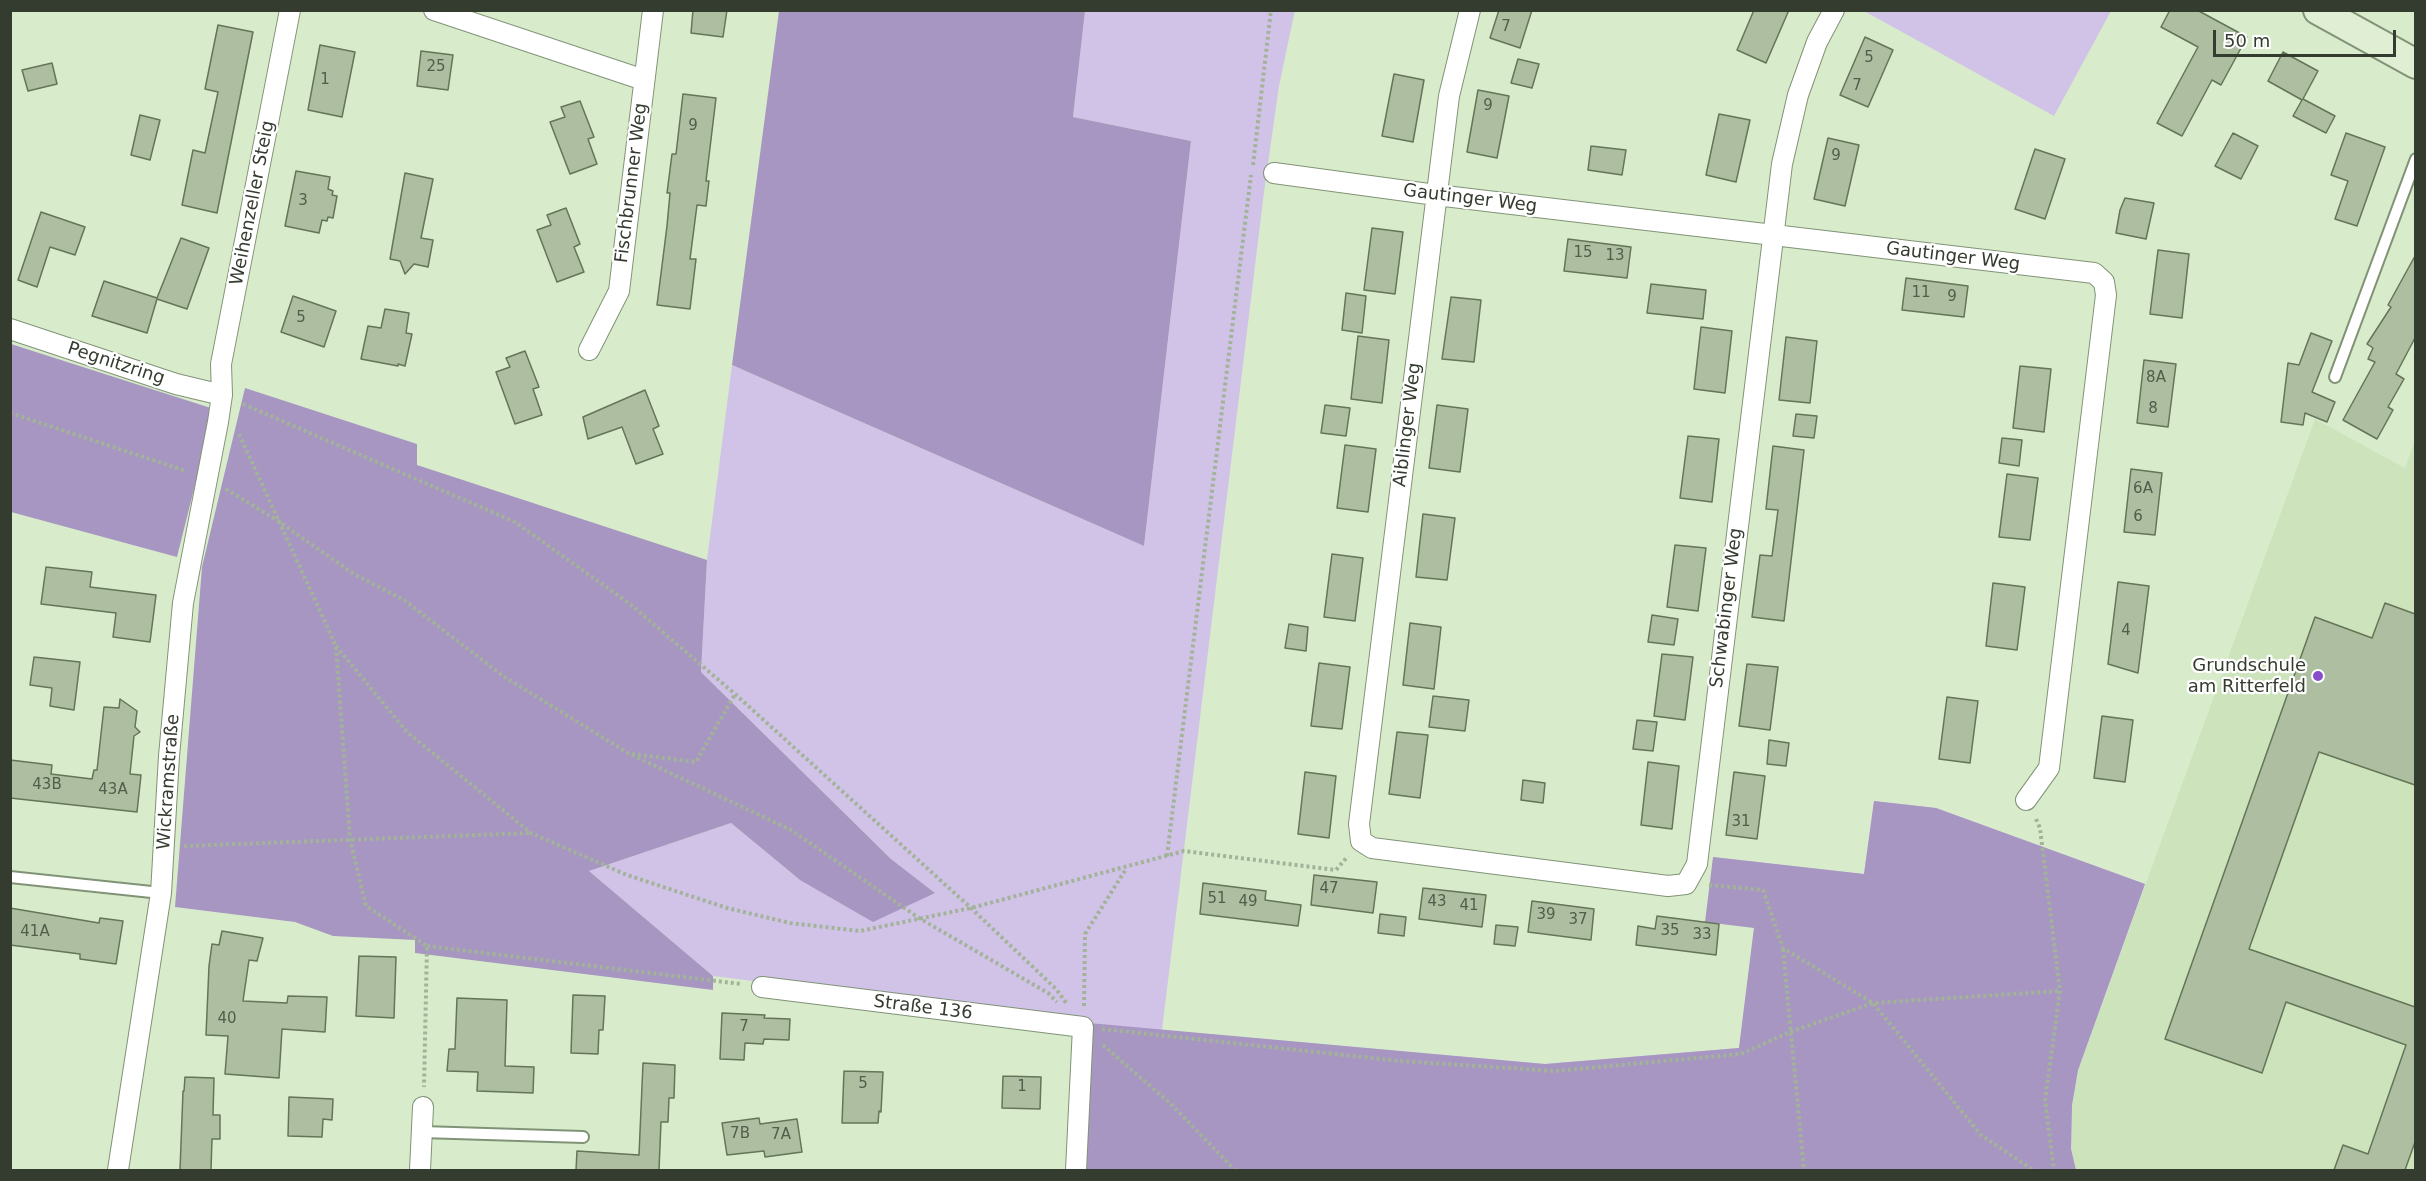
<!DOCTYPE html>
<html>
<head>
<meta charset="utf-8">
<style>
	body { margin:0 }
	#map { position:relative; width:2426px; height:1181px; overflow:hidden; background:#d8eccc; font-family:"DejaVu Sans",sans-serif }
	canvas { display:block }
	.frame { position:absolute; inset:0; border:12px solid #343c2f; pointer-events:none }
	.scale { position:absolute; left:2213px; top:30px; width:183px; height:27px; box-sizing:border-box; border:3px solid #343c2f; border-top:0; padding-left:8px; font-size:18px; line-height:21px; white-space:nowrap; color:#343c2f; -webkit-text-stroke:4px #fff; paint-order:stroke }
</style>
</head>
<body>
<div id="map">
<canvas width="2426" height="1181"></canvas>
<div class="frame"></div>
<div class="scale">50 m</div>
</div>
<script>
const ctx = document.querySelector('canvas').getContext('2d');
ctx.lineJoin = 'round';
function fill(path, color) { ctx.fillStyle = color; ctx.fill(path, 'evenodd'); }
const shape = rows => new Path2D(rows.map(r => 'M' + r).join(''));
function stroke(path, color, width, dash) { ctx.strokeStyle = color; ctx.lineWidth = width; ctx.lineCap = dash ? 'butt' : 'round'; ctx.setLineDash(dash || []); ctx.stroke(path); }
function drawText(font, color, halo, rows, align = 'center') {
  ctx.font = font + ' "DejaVu Sans",sans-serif'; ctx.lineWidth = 4.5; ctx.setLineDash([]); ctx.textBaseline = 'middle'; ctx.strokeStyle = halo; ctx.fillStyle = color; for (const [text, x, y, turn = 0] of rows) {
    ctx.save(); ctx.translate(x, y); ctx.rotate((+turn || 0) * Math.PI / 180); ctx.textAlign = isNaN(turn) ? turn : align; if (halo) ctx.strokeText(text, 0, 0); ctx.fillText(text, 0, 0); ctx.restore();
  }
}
fill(shape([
	[2315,419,2405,468,2415,441,2415,1170,2076,1170,2071,1149,2072,1105,2078,1070]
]), '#cce3bc');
fill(shape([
	[1295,10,1279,86,1264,192,1162,1030,1545,1064,1739,1048,1754,928,1713,857,1864,874,1874,801,1936,808,2145,884,2078,1070,2072,1105,2071,1149,2076,1170,1089,1023,713,976,589,871,731,823,800,880,935,893,891,859,701,672,707,560,732,365,1144,546,1191,141,1073,117,1085,11],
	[1864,11,2111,11,2054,116]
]), '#d1c3e8');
fill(shape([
	[779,11,1085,11,1073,117,1191,141,1144,546,732,365],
	[11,344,214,409,177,557,11,512],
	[245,388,417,444,417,465,707,560,701,672,891,859,935,893,873,922,800,880,731,823,589,871,713,976,713,990,415,953,415,940,333,936,295,922,175,907,202,567],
	[1874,801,1936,808,2145,884,2078,1070,2072,1105,2071,1149,2076,1170,1084,1170,1089,1023,1545,1064,1739,1048,1754,928,1705,922,1713,857,1864,874]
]), '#a796c1');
const building = shape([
	[693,10,727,10,723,37,691,33,693,10],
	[1499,10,1532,10,1520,48,1490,38,1499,10],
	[1754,10,1789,10,1766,63,1737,50,1754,10],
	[2170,10,2197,10,2247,37,2221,85,2212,80,2182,136,2157,123,2198,47,2161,27,2170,10],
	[218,25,253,32,217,213,182,205,193,150,205,153,218,92,205,89,218,25],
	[1865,37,1893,50,1868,107,1840,95,1865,37],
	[320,45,355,52,342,117,308,110,320,45],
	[421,51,453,55,448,90,417,86,421,51],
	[2283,52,2318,71,2303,99,2335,116,2326,133,2293,116,2302,100,2268,81,2283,52],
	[1518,59,1539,64,1532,88,1511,83,1518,59],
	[52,63,57,84,28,91,22,70,52,63],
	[1394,74,1424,80,1413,142,1382,136,1394,74],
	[1478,90,1509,96,1497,158,1467,152,1478,90],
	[683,94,716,98,706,181,709,181,706,206,697,205,690,259,696,259,690,309,657,305,667,226,670,193,667,193,672,154,676,154,683,94],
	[580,101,594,137,588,139,597,164,570,174,550,122,565,117,561,107,580,101],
	[1719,114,1750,120,1736,182,1706,175,1719,114],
	[140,115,160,120,150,160,131,155,140,115],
	[2233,133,2258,146,2241,179,2215,166,2233,133],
	[2346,133,2385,147,2357,226,2335,219,2348,181,2331,175,2346,133],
	[1828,138,1859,145,1845,206,1814,199,1828,138],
	[1591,146,1626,150,1622,175,1588,170,1591,146],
	[2035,149,2065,159,2045,219,2015,209,2035,149],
	[296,171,330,177,328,189,333,191,332,195,337,196,333,218,328,217,327,221,322,220,319,233,285,226,296,171],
	[405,173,433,179,421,238,433,240,428,267,414,264,405,274,400,261,390,259,405,173],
	[2125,198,2154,203,2146,239,2116,233,2120,210,2125,198],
	[566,208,580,244,574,247,584,272,557,282,537,230,551,225,547,215,566,208],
	[41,212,85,227,75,255,50,247,37,287,18,280,41,212],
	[1372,228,1403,232,1395,294,1364,290,1372,228],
	[181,238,209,248,187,309,157,299,147,333,92,316,104,281,157,298,181,238],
	[1568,239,1631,247,1627,278,1564,271,1568,239],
	[2158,250,2189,254,2182,318,2150,314,2158,250],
	[2415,256,2415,338,2396,374,2404,379,2388,407,2393,410,2377,439,2343,420,2375,362,2368,359,2373,348,2367,344,2391,307,2388,305,2415,256],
	[1906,278,1968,286,1964,317,1902,310,1906,278],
	[1651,284,1706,290,1703,319,1647,313,1651,284],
	[1346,293,1366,296,1362,333,1342,330,1346,293],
	[293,296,336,311,324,347,281,332,293,296],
	[1451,297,1481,300,1474,362,1442,359,1451,297],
	[385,309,409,313,406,333,412,334,405,366,398,364,398,366,361,359,368,326,381,328,385,309],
	[1701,327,1732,331,1725,393,1694,389,1701,327],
	[2311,333,2332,341,2312,392,2335,402,2327,422,2305,413,2303,425,2281,422,2288,363,2299,365,2311,333],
	[1358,336,1389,340,1382,403,1351,399,1358,336],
	[1786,337,1817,341,1810,403,1779,400,1786,337],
	[525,351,539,387,533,389,542,415,515,424,496,372,510,367,506,358,525,351],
	[2144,360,2176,364,2168,427,2137,423,2144,360],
	[2020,366,2051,369,2044,432,2013,428,2020,366],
	[645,390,659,426,653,429,663,454,636,464,622,427,588,439,583,417,645,390],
	[1325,405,1350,408,1346,436,1321,433,1325,405],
	[1437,405,1468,409,1460,472,1429,468,1437,405],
	[1796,414,1817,416,1814,438,1793,436,1796,414],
	[1688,436,1719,439,1712,502,1680,498,1688,436],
	[2002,438,2022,440,2019,466,1999,463,2002,438],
	[1345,445,1376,449,1368,512,1337,508,1345,445],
	[1773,446,1804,450,1784,621,1752,617,1760,555,1772,556,1778,510,1766,509,1773,446],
	[2131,469,2162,473,2155,535,2124,532,2131,469],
	[2007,474,2038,478,2030,540,1999,537,2007,474],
	[1423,514,1455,518,1447,580,1416,577,1423,514],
	[1675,545,1706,548,1698,611,1667,607,1675,545],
	[1332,554,1363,558,1355,621,1324,617,1332,554],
	[46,567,92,572,90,587,156,595,150,642,113,637,116,613,41,604,46,567],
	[2118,582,2149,586,2138,673,2108,664,2118,582],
	[1993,583,2025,587,2017,650,1986,646,1993,583],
	[2385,603,2415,614,2415,785,2319,752,2249,949,2415,1007,2415,1142,2405,1170,2334,1170,2343,1145,2368,1154,2406,1045,2286,1002,2262,1073,2165,1039,2315,617,2372,638,2385,603],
	[1652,615,1678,619,1674,645,1648,642,1652,615],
	[1410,623,1441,627,1434,689,1403,685,1410,623],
	[1289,624,1308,627,1306,651,1285,648,1289,624],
	[1662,654,1693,657,1685,720,1654,716,1662,654],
	[34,657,80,662,74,710,50,706,52,688,30,685,34,657],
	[1319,663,1350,667,1342,729,1311,726,1319,663],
	[1747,664,1778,667,1770,730,1739,726,1747,664],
	[1433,696,1469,700,1465,731,1429,727,1433,696],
	[1947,697,1978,701,1970,763,1939,759,1947,697],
	[120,699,137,711,135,727,140,732,134,736,130,774,141,775,137,812,10,798,10,760,52,765,51,774,92,779,94,770,97,770,104,707,119,708,120,699],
	[2102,716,2133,720,2125,782,2094,778,2102,716],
	[1637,720,1657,722,1653,751,1633,749,1637,720],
	[1397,732,1428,735,1420,798,1389,794,1397,732],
	[1769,740,1789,743,1786,766,1767,764,1769,740],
	[1648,762,1679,766,1672,829,1641,825,1648,762],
	[1305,772,1336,776,1329,838,1298,834,1305,772],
	[1734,772,1765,776,1757,839,1726,835,1734,772],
	[1523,780,1545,783,1543,803,1521,800,1523,780],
	[1314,875,1377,882,1373,913,1311,905,1314,875],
	[1203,883,1266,891,1265,900,1301,905,1298,926,1200,914,1203,883],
	[1423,888,1486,895,1482,927,1419,919,1423,888],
	[1532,901,1594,909,1591,940,1528,932,1532,901],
	[10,908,99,923,100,918,123,921,116,964,80,959,80,954,10,945,10,908],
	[1380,914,1406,917,1404,936,1378,933,1380,914],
	[1657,916,1719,924,1716,955,1636,945,1638,926,1655,929,1657,916],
	[1496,925,1518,927,1515,946,1494,944,1496,925],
	[222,931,263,938,257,961,249,960,243,1001,287,1003,288,996,327,997,325,1032,282,1029,279,1078,225,1074,228,1036,206,1035,209,966,212,944,219,945,222,931],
	[359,956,396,957,394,1018,356,1016,359,956],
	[573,995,605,996,603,1030,599,1030,598,1054,571,1053,573,995],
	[457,998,507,1000,505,1066,534,1067,533,1093,477,1091,478,1072,447,1071,449,1049,455,1049,457,998],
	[722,1013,765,1015,764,1018,790,1019,789,1040,764,1039,763,1044,745,1043,744,1060,720,1059,722,1013],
	[643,1063,675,1065,674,1098,669,1098,668,1122,661,1122,659,1170,576,1170,577,1151,639,1155,643,1063],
	[844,1071,883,1072,881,1112,879,1111,878,1123,842,1123,844,1071],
	[1003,1076,1041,1077,1040,1109,1002,1108,1003,1076],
	[185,1077,214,1078,213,1115,220,1115,220,1139,212,1139,211,1170,180,1170,183,1091,184,1091,185,1077],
	[289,1097,333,1099,332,1120,323,1119,322,1137,288,1136,289,1097],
	[759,1118,760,1124,797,1119,802,1152,765,1157,764,1151,727,1155,722,1123,759,1118]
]);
fill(building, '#adbfa0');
stroke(building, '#647558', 1.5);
const lane = shape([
	[2335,377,2416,159],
	[10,877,161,893],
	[422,1132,583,1137]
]);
const street = shape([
	[434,10,644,80],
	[1470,10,1449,96,1359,824,1361,841,1372,848,1668,886,1686,884,1697,864,1782,164,1798,95,1817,42,1834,10],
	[1274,173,1436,195,2094,273,2104,282,2106,295,2049,768,2026,800],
	[10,329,176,384,222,395],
	[589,350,619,291,653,10],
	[762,987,1083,1027,1076,1170],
	[118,1170,161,893,169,756,183,603,218,422,222,395,221,364,290,10],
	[420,1170,423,1107]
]);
const secondary = shape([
	[2318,10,2416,64]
]);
stroke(lane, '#819376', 14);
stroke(street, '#819376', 22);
stroke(secondary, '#819376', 32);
stroke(shape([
	[1253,165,1271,10],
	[243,404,515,522,630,604,735,694,971,908,1056,989,1067,1004],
	[10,413,186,471],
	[239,434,336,646,350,839,366,906,427,946,424,1087],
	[226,489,278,521,354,574,404,600,503,676,628,753,791,830,919,918,1048,993,1057,1002],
	[336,646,407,732,531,833,627,875,727,908,790,923,860,931,971,908,1184,851,1336,870,1348,856],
	[632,754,696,762,735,694],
	[2036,819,2040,828,2060,991,2045,1100,2054,1170],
	[184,846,530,833],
	[1167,856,1251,175],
	[1709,885,1763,890,1783,948,1873,1003,1981,1135,2033,1170],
	[427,946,741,984],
	[1783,949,1804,1170],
	[1084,1006,1085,934,1126,869],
	[1102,1029,1400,1061,1555,1071,1741,1054,1790,1032,1873,1003,2060,991],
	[1103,1045,1170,1103,1235,1170]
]), '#a3b399', 4, [3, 3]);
stroke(lane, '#fff', 10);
stroke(street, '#fff', 20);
stroke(secondary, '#e0eed4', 28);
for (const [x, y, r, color] of [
	[2318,676,6,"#874fc7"]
]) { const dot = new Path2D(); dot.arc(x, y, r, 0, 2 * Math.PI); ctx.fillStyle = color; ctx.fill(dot); stroke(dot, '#fff', 2); }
drawText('15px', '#525d4b', null, [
	["7",1506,27],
	["5",1869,58],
	["25",436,67],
	["1",325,80],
	["7",1857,86],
	["9",1488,106],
	["9",693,126],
	["9",1836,156],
	["3",303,201],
	["15",1583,253],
	["13",1615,256],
	["11",1921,293],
	["9",1952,297],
	["5",301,318],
	["8A",2156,378],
	["8",2153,409],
	["6A",2143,489],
	["6",2138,517],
	["4",2126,631],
	["43B",47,785],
	["43A",113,790],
	["31",1741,822],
	["47",1329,889],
	["51",1217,899],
	["49",1248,902],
	["43",1437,902],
	["41",1469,906],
	["39",1546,915],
	["37",1578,920],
	["35",1670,931],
	["41A",35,932],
	["33",1702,935],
	["40",227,1019],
	["7",744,1027],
	["5",863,1084],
	["1",1022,1087],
	["7B",740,1134],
	["7A",781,1135]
]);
drawText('18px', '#343c2f', '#fff', [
	["Fischbrunner Weg",632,183,-83],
	["Gautinger Weg",1470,199,7],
	["Weihenzeller Steig",253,203,-79],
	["Gautinger Weg",1953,257,7],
	["Pegnitzring",116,364,18],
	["Aiblinger Weg",1408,425,-83],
	["Schwabinger Weg",1727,608,-83],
	["Wickramstraße",169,782,-86],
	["Straße 136",923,1008,7]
]);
drawText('18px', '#343c2f', '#fff', [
	["Grundschule",2306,666],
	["am Ritterfeld",2306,687]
], 'right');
</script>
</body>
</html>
